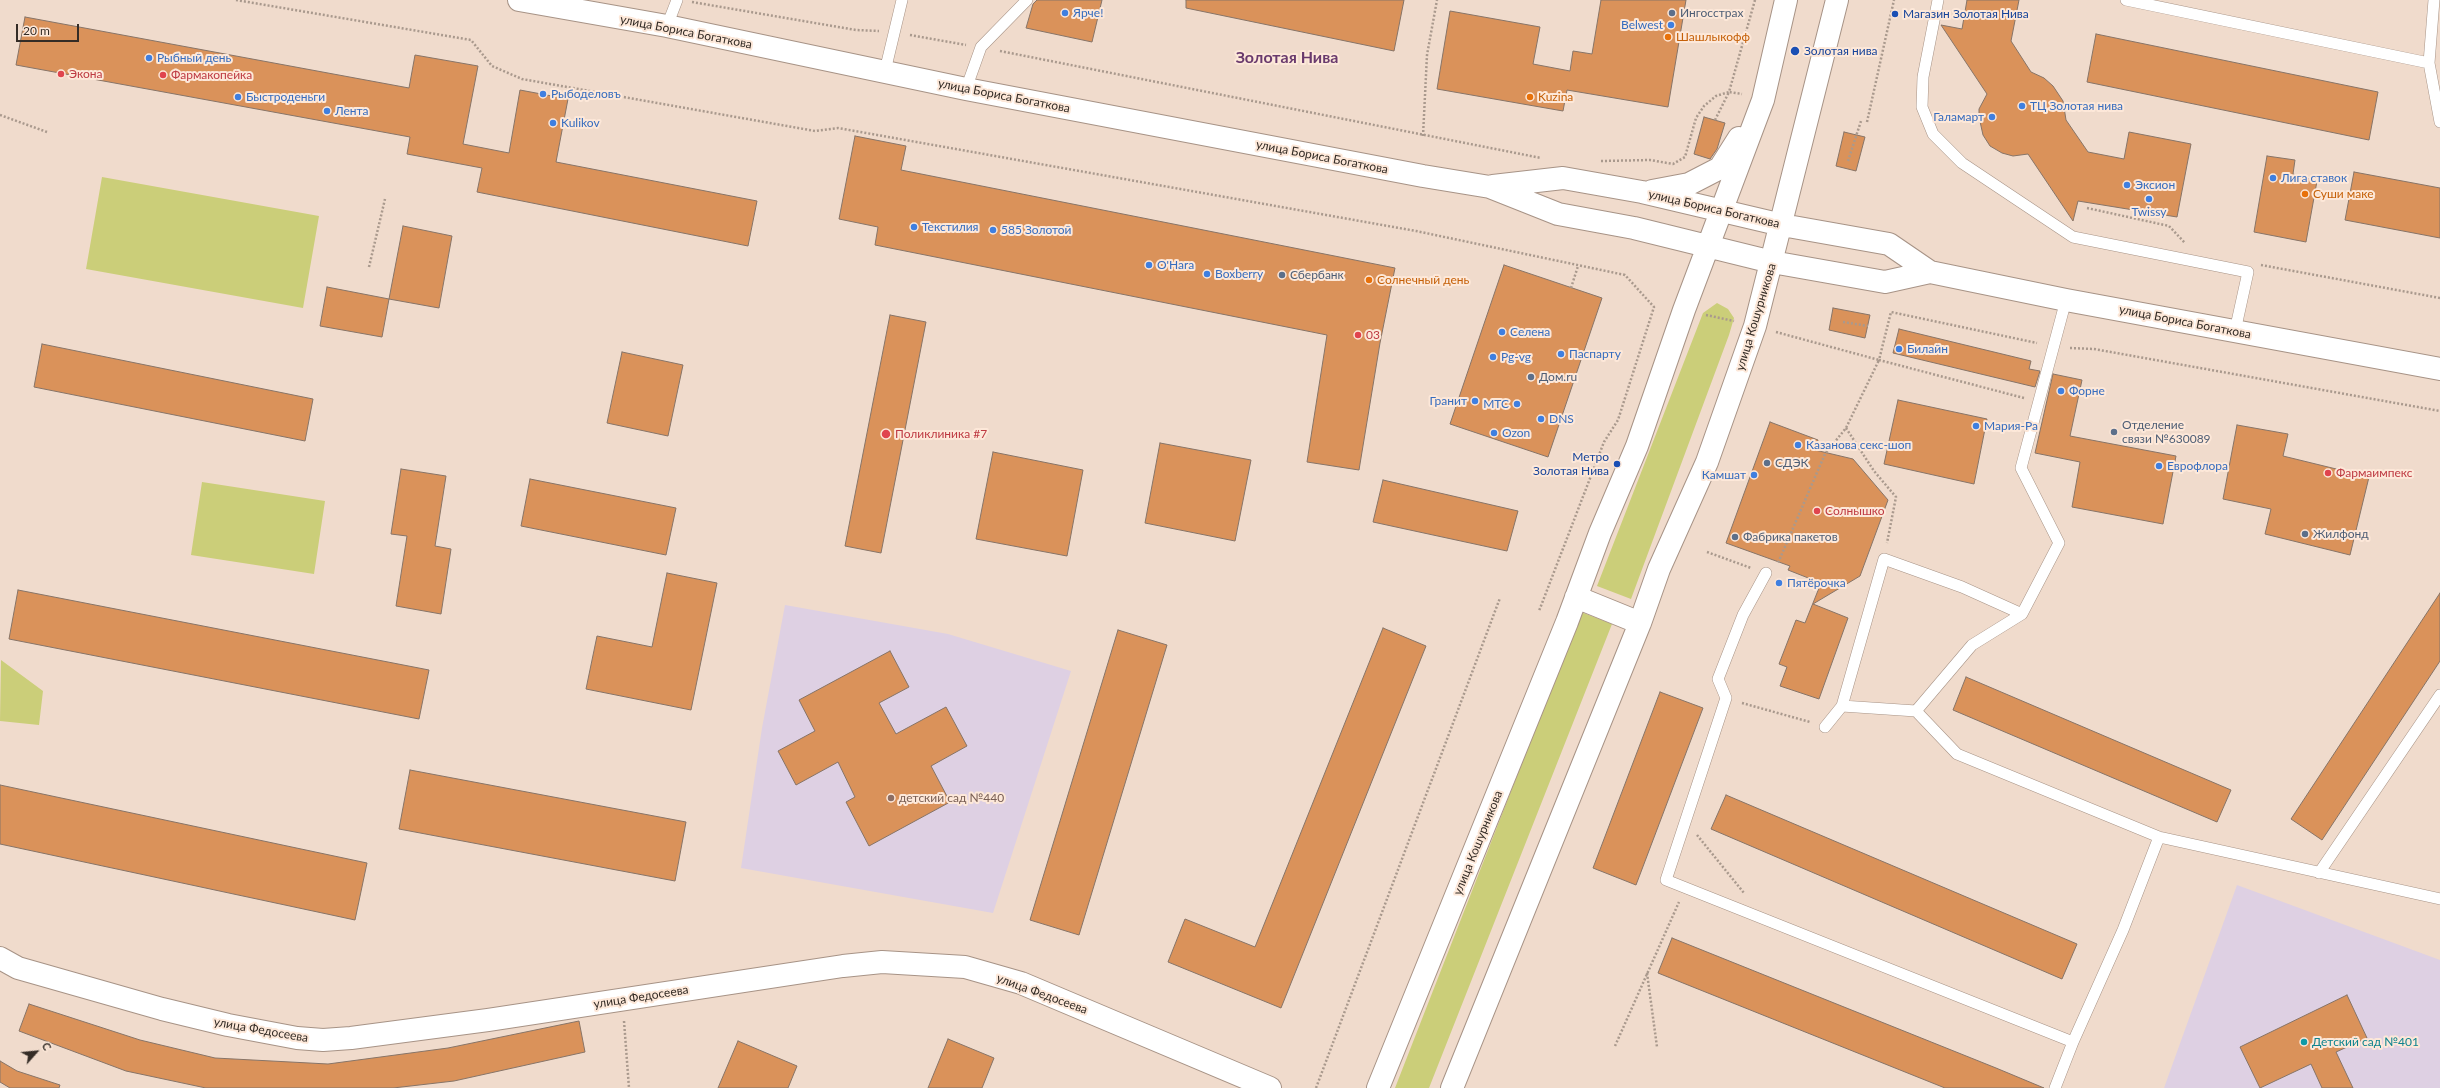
<!DOCTYPE html>
<html>
<head>
<meta charset="utf-8">
<style>
	body { margin:0 }
	#map { position:relative; width:2440px; height:1088px; overflow:hidden; background:#f0dbcc; font-family:Lato,sans-serif }
	canvas { display:block }
	.north { position:absolute; left:16px; top:1032px; width:40px; height:40px; -webkit-text-stroke:3px #fde8d9; paint-order:stroke; rotate:63deg; font-size:11px; font-weight:700; line-height:16px; text-align:center; color:#342c26 }
	.north::after { content:''; display:block; margin:auto; width:14px; height:18px; background:#342c26; clip-path:polygon(50% 0,100% 100%,50% 72%,0 100%) }
	.scale { position:absolute; left:16px; top:24px; width:63px; height:18px; box-sizing:border-box; border:2px solid #342c26; border-top:0; padding-left:5px; font-size:12px; line-height:14px; white-space:nowrap; color:#342c26; -webkit-text-stroke:3px #fde8d9; paint-order:stroke }
</style>
</head>
<body>
<div id="map">
<canvas width="2440" height="1088"></canvas>
<div class="north">С</div>
<div class="scale">20 m</div>
</div>
<script>
const ctx = document.querySelector('canvas').getContext('2d');
ctx.lineJoin = 'round';
function fill(path, color) { ctx.fillStyle = color; ctx.fill(path, 'evenodd'); }
const shape = rows => new Path2D(rows.map(r => 'M' + r).join(''));
function stroke(path, color, width, dash) { ctx.strokeStyle = color; ctx.lineWidth = width; ctx.lineCap = dash ? 'butt' : 'round'; ctx.setLineDash(dash || []); ctx.stroke(path); }
function drawText(font, color, halo, rows, align = 'center') {
  ctx.font = font + ' Lato,sans-serif'; ctx.lineWidth = 4; ctx.setLineDash([]); ctx.textBaseline = 'middle'; ctx.strokeStyle = halo; ctx.fillStyle = color; for (const [text, x, y, turn = 0] of rows) {
    ctx.save(); ctx.translate(x, y); ctx.rotate((+turn || 0) * Math.PI / 180); ctx.textAlign = isNaN(turn) ? turn : align; if (halo) ctx.strokeText(text, 0, 0); ctx.fillText(text, 0, 0); ctx.restore();
  }
}
fill(shape([
	[785,605,948,634,1071,671,993,913,741,868,762,728],
	[2237,885,2440,960,2440,1088,2164,1088]
]), '#ded0e3');
fill(shape([
	[102,177,319,216,303,308,86,269],
	[1717,303,1728,309,1734,318,1729,335,1631,599,1597,586,1703,313],
	[202,482,325,501,314,574,191,555],
	[1581,612,1612,624,1429,1088,1395,1088],
	[1,660,43,691,39,725,0,721]
]), '#cbce79');
const building = shape([
	[1037,0,1102,0,1092,42,1026,28,1033,4,1037,0],
	[1186,0,1404,0,1394,51,1186,8,1186,0],
	[1601,0,1686,0,1668,107,1567,90,1563,111,1437,89,1450,11,1540,27,1533,64,1570,71,1573,51,1592,54,1601,0],
	[1967,0,2019,0,2011,41,2031,72,2044,78,2053,86,2063,101,2066,120,2088,152,2124,159,2129,132,2191,144,2177,217,2078,201,2073,221,2028,154,2013,156,2002,153,1990,146,1983,135,1979,117,1979,109,1987,94,1941,25,1962,29,1967,0],
	[25,17,409,88,415,55,478,66,463,144,509,153,520,90,568,99,556,162,757,201,748,246,477,192,482,168,407,154,410,137,16,65,25,17],
	[2096,34,2378,92,2369,140,2087,82,2096,34],
	[1704,117,1725,123,1717,149,1710,159,1694,154,1704,117],
	[1844,132,1865,137,1856,171,1836,166,1844,132],
	[855,136,906,146,901,170,1395,268,1380,343,1359,470,1307,462,1327,335,875,245,878,227,839,219,855,136],
	[2267,156,2295,160,2293,174,2317,181,2306,242,2254,232,2267,156],
	[2354,172,2440,188,2440,238,2345,220,2354,172],
	[403,226,452,236,439,308,389,299,403,226],
	[1504,265,1602,298,1548,457,1450,424,1504,265],
	[327,287,389,299,382,337,320,326,327,287],
	[1833,308,1870,315,1865,338,1829,330,1833,308],
	[890,315,926,322,881,553,845,546,890,315],
	[1899,329,2031,361,2029,369,2040,371,2035,387,1893,353,1899,329],
	[42,344,313,399,305,441,34,387,42,344],
	[622,352,683,365,668,436,607,423,622,352],
	[2053,374,2082,380,2070,436,2176,456,2163,524,2072,507,2080,462,2035,453,2053,374],
	[1898,400,1987,419,1974,484,1884,464,1898,400],
	[1770,422,1818,440,1815,450,1853,459,1888,500,1860,576,1813,604,1848,618,1819,699,1780,686,1787,667,1779,664,1796,620,1805,623,1821,583,1788,570,1790,566,1726,543,1770,422],
	[2237,425,2288,434,2283,456,2369,477,2350,555,2265,534,2271,509,2223,499,2237,425],
	[1160,443,1251,460,1235,541,1145,523,1160,443],
	[993,452,1083,470,1067,556,976,539,993,452],
	[401,469,446,476,435,546,451,549,441,614,396,606,407,536,391,534,401,469],
	[530,479,676,508,666,555,521,526,530,479],
	[1383,480,1518,511,1507,551,1373,522,1383,480],
	[667,573,717,583,691,710,586,689,597,636,652,647,667,573],
	[18,590,429,670,419,719,9,639,18,590],
	[2440,593,2440,661,2322,840,2291,819,2440,593],
	[1383,628,1426,646,1281,1008,1168,962,1185,919,1255,947,1383,628],
	[1118,630,1167,645,1079,935,1030,920,1118,630],
	[890,651,909,687,879,703,896,734,946,707,967,746,931,766,950,802,869,846,846,802,855,797,838,762,796,785,778,751,815,731,799,700,890,651],
	[1966,677,2231,790,2217,822,1953,710,1966,677],
	[1660,692,1703,708,1636,885,1593,868,1660,692],
	[410,770,686,822,675,881,399,829,410,770],
	[0,785,367,863,355,920,0,844,0,785],
	[1726,795,2077,944,2062,979,1711,829,1726,795],
	[1672,938,1996,1068,2044,1088,1945,1088,1658,973,1672,938],
	[2347,995,2367,1038,2336,1052,2353,1088,2322,1088,2311,1064,2260,1088,2240,1047,2347,995],
	[29,1004,140,1040,215,1058,328,1064,448,1048,579,1021,585,1052,454,1081,393,1088,206,1088,126,1071,19,1031,29,1004],
	[948,1039,994,1058,982,1088,928,1088,948,1039],
	[738,1041,797,1066,788,1088,718,1088,738,1041],
	[0,1061,17,1071,60,1085,59,1088,10,1088,0,1082,0,1061]
]);
fill(building, '#da925a');
stroke(building, '#877467', 1);
const lane = shape([
	[1938,0,1923,77,1922,107,1933,134,1962,163,2073,237,2248,272,2235,331],
	[2126,0,2429,63],
	[2434,0,2429,63,2440,122],
	[667,26,677,0],
	[885,71,902,0],
	[966,89,981,47,1027,0],
	[1766,573,1743,615,1718,679,1726,698,1666,880,2073,1042],
	[2022,614,2059,543,2021,468,2066,300],
	[1842,706,1884,559,1962,587,2022,614,1972,645,1916,711,1957,754,2159,837,2440,899],
	[1825,727,1842,706,1916,711],
	[2319,873,2440,695],
	[2055,1088,2073,1042,2123,930,2159,837]
]);
const secondary = shape([
	[519,0,667,26,966,89,1423,176,1490,187,1558,214,1634,228,1772,262,1885,282,1930,272],
	[1493,186,1563,178,1642,192,1782,225,1889,244,1930,272,2066,300,2440,369],
	[1652,191,1689,184,1720,168,1739,138],
	[1576,597,1640,623],
	[0,958,18,968,162,1009,228,1025,297,1038,323,1040,351,1038,488,1020,843,966,882,962,965,967,1021,983,1270,1088],
	[1378,1088,1567,622,1600,533,1637,446,1684,310,1763,100,1786,0],
	[1452,1088,1640,623,1659,569,1707,462,1755,326,1837,0]
]);
stroke(lane, '#a79386', 12);
stroke(secondary, '#a79386', 24);
stroke(shape([
	[236,0,471,40,492,66,522,79,815,131,838,128,1416,231,1625,275,1654,307,1618,420,1604,442,1539,611],
	[692,2,856,30,879,31],
	[910,35,966,45],
	[1000,51,1541,158],
	[0,115,47,132],
	[1715,120,1729,92,1742,94],
	[1867,122,1894,0],
	[1423,136,1427,55,1437,0],
	[1601,161,1650,160,1673,164,1685,157,1696,118,1704,106,1716,96,1729,92,1755,0],
	[1848,161,1861,121],
	[2087,208,2169,226,2185,243],
	[2261,265,2440,298],
	[369,267,385,199],
	[1571,288,1578,266],
	[1706,315,1734,321],
	[1843,322,1868,326],
	[1776,332,1879,360,1846,428,1825,454,1778,563],
	[2070,348,2094,349,2440,411],
	[2024,398,1879,360,1891,312,2037,343],
	[1846,428,1874,471,1896,497,1887,543],
	[1707,552,1751,568],
	[1742,703,1810,722],
	[1697,835,1744,893],
	[1647,973,1657,1047],
	[624,1021,629,1088],
	[1615,1046,1679,902],
	[1316,1088,1500,598]
]), '#a9998d', 2.5, [2, 2]);
stroke(lane, '#fff', 11);
stroke(secondary, '#fff', 22);
for (const [x, y, r, color] of [
	[1065,13,4,"#3f7fe0"],
	[1672,13,4,"#5c6f8a"],
	[1895,14,4,"#1a4fb4"],
	[1671,25,4,"#3f7fe0"],
	[1668,37,4,"#e8710a"],
	[1795,51,5,"#1a4fb4"],
	[149,58,4,"#3f7fe0"],
	[61,74,4,"#e0444e"],
	[163,75,4,"#e0444e"],
	[543,94,4,"#3f7fe0"],
	[238,97,4,"#3f7fe0"],
	[1530,97,4,"#e8710a"],
	[2022,106,4,"#3f7fe0"],
	[327,111,4,"#3f7fe0"],
	[1992,117,4,"#3f7fe0"],
	[553,123,4,"#3f7fe0"],
	[2273,178,4,"#3f7fe0"],
	[2127,185,4,"#3f7fe0"],
	[2305,194,4,"#e8710a"],
	[2149,199,4,"#3f7fe0"],
	[914,227,4,"#3f7fe0"],
	[993,230,4,"#3f7fe0"],
	[1149,265,4,"#3f7fe0"],
	[1207,274,4,"#3f7fe0"],
	[1282,275,4,"#5c6f8a"],
	[1369,280,4,"#e8710a"],
	[1502,332,4,"#3f7fe0"],
	[1358,335,4,"#e0444e"],
	[1899,349,4,"#3f7fe0"],
	[1561,354,4,"#3f7fe0"],
	[1493,357,4,"#3f7fe0"],
	[1531,377,4,"#5c6f8a"],
	[2061,391,4,"#3f7fe0"],
	[1475,401,4,"#3f7fe0"],
	[1517,404,4,"#3f7fe0"],
	[1541,419,4,"#3f7fe0"],
	[1976,426,4,"#3f7fe0"],
	[2114,432,4,"#5c6f8a"],
	[1494,433,4,"#3f7fe0"],
	[886,434,5,"#e0444e"],
	[1798,445,4,"#3f7fe0"],
	[1767,463,4,"#5c6f8a"],
	[1617,464,4,"#1a4fb4"],
	[2159,466,4,"#3f7fe0"],
	[2328,473,4,"#e0444e"],
	[1754,475,4,"#3f7fe0"],
	[1817,511,4,"#e0444e"],
	[2305,534,4,"#5c6f8a"],
	[1735,537,4,"#5c6f8a"],
	[1779,583,4,"#3f7fe0"],
	[891,798,4,"#8d6e63"],
	[2304,1042,4,"#0f9aa8"]
]) { const dot = new Path2D(); dot.arc(x, y, r, 0, 2 * Math.PI); ctx.fillStyle = color; ctx.fill(dot); stroke(dot, '#fde8d9', 1.5); }
drawText('12px', '#366cbe', '#fde8d9', [
	["Ярче!",1073,13],
	["Belwest",1663,25,"right"],
	["Рыбный день",157,58],
	["Рыбоделовъ",551,94],
	["Быстроденьги",246,97],
	["ТЦ Золотая нива",2030,106],
	["Лента",335,111],
	["Галамарт",1984,117,"right"],
	["Kulikov",561,123],
	["Лига ставок",2281,178],
	["Эксион",2135,185],
	["Twissy",2149,212,"center"],
	["Текстилия",922,227],
	["585 Золотой",1001,230],
	["O'Hara",1157,265],
	["Boxberry",1215,274],
	["Селена",1510,332],
	["Билайн",1907,349],
	["Паспарту",1569,354],
	["Pg-vg",1501,357],
	["Форне",2069,391],
	["Гранит",1467,401,"right"],
	["МТС",1509,404,"right"],
	["DNS",1549,419],
	["Мария-Ра",1984,426],
	["Ozon",1502,433],
	["Казанова секс-шоп",1806,445],
	["Еврофлора",2167,466],
	["Камшат",1746,475,"right"],
	["Пятёрочка",1787,583]
], 'left');
drawText('12px', '#4e5e75', '#fde8d9', [
	["Ингосстрах",1680,13],
	["Сбербанк",1290,275],
	["Дом.ru",1539,377],
	["Отделение",2122,425],
	["связи №630089",2122,439],
	["СДЭК",1775,463],
	["Жилфонд",2313,534],
	["Фабрика пакетов",1743,537]
], 'left');
drawText('12px', '#164399', '#fde8d9', [
	["Магазин Золотая Нива",1903,14],
	["Золотая нива",1804,51],
	["Метро",1609,457,"right"],
	["Золотая Нива",1609,471,"right"]
], 'left');
drawText('12px', '#342c26', '#fde8d9', [
	["улица Бориса Богаткова",686,32,11],
	["улица Бориса Богаткова",1004,96,11],
	["улица Бориса Богаткова",1322,157,11],
	["улица Бориса Богаткова",1714,209,13],
	["улица Кошурникова",1756,317,-73],
	["улица Бориса Богаткова",2185,322,11],
	["улица Кошурникова",1478,843,-68],
	["улица Федосеева",1042,994,20],
	["улица Федосеева",641,997,-9],
	["улица Федосеева",261,1030,10]
]);
drawText('12px', '#c56008', '#fde8d9', [
	["Шашлыкофф",1676,37],
	["Kuzina",1538,97],
	["Суши маке",2313,194],
	["Солнечный день",1377,280]
], 'left');
drawText('12px', '#be3a42', '#fde8d9', [
	["Экона",69,74],
	["Фармакопейка",171,75],
	["03",1366,335],
	["Поликлиника #7",895,434],
	["Фармаимпекс",2336,473],
	["Солнышко",1825,511]
], 'left');
drawText('12px', '#785e54', '#fde8d9', [
	["детский сад №440",899,798]
], 'left');
drawText('12px', '#0d838f', '#fde8d9', [
	["Детский сад №401",2312,1042]
], 'left');
drawText('bold 16px', '#693a6d', '#fde8d9', [
	["Золотая Нива",1287,58]
]);
</script>
</body>
</html>
